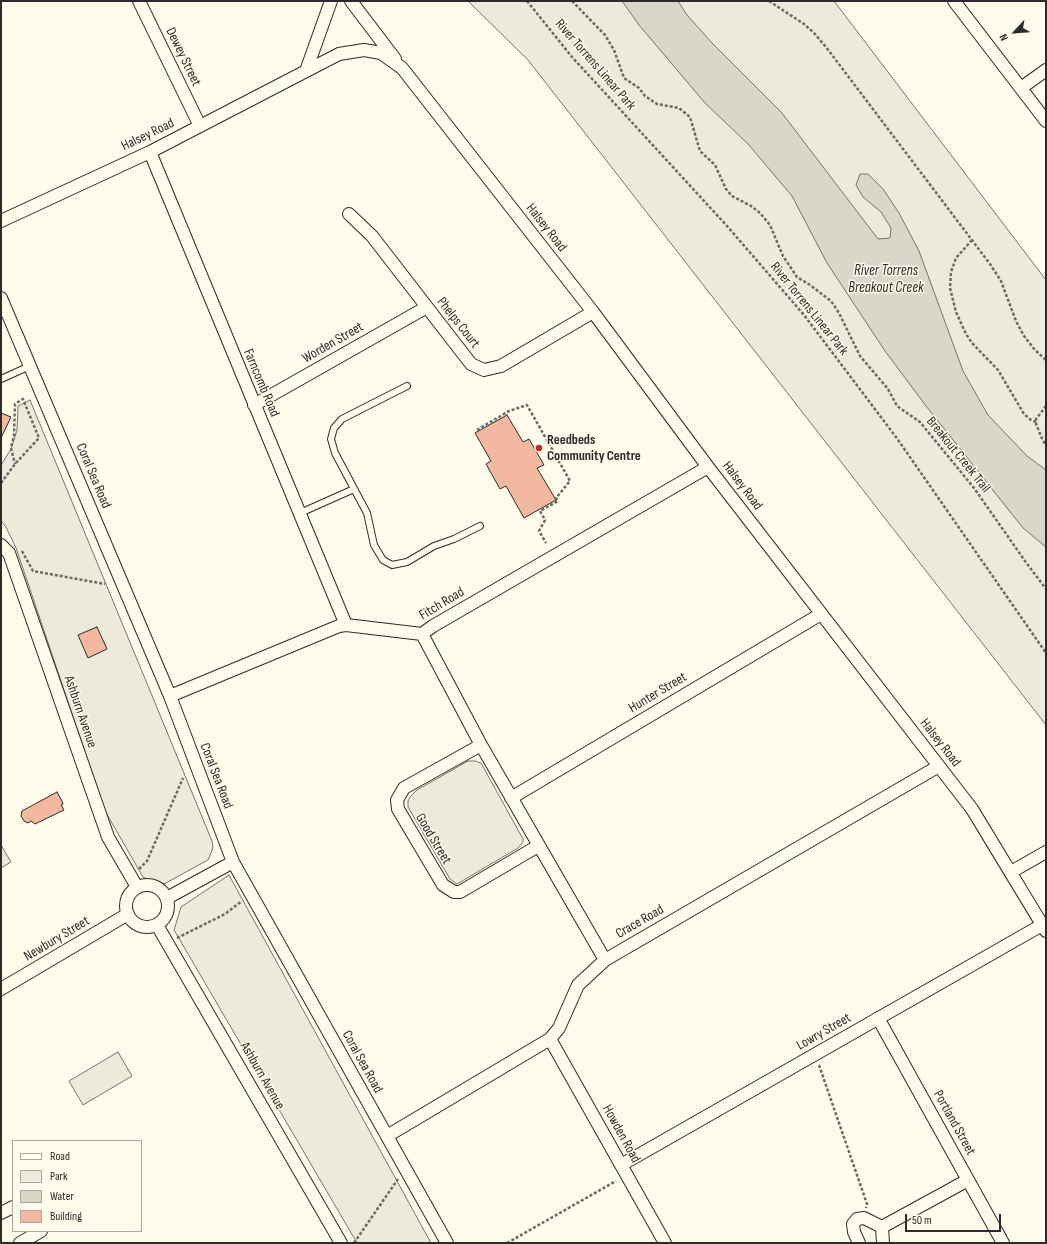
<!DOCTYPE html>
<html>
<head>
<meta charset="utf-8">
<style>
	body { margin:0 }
	#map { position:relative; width:1047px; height:1244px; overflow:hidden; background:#fdfbea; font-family:"Sofia Sans Condensed",sans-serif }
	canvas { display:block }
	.frame { position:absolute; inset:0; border:2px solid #2b2b2b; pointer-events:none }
	.legend { position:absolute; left:12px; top:1140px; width:130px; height:92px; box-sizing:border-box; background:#fdfbea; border:1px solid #a9a89e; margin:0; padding:5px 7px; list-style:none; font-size:12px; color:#2b2b2b }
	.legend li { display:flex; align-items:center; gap:8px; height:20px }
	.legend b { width:20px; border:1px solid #a9a89e }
	.north { position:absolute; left:995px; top:12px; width:40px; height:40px; -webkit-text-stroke:3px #fdfbea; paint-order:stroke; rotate:244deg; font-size:11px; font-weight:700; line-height:16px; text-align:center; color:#2b2b2b }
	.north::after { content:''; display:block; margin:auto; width:14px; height:18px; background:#2b2b2b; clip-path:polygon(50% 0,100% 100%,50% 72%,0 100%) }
	.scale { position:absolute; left:905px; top:1214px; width:96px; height:18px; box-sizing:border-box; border:2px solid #2b2b2b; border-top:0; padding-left:5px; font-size:12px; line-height:14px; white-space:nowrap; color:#2b2b2b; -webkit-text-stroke:3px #fdfbea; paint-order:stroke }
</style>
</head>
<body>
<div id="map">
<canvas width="1047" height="1244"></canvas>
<div class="frame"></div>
<ul class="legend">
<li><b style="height:5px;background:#fdfbea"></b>Road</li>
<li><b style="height:11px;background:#ecebdb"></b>Park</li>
<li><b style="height:11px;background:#d8d7c9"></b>Water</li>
<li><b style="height:11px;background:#f2b8a0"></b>Building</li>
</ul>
<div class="north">N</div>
<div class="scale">50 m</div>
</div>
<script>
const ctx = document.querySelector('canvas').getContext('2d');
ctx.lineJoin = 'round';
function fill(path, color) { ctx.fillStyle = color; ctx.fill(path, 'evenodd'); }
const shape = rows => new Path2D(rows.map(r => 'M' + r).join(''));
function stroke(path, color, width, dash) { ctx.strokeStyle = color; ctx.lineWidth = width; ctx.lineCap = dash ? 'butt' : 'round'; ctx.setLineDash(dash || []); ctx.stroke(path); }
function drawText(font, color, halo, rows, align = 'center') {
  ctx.font = font + ' "Sofia Sans Condensed",sans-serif'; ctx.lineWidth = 3; ctx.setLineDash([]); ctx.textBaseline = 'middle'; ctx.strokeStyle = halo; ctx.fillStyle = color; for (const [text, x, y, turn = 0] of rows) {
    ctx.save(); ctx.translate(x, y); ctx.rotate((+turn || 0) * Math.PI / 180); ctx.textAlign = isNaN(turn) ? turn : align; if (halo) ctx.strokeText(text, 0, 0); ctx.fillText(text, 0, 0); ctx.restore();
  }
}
const green = shape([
	[468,1,834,1,1046,280,1046,725,528,60,468,1],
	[30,400,212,841,213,848,208,860,164,884,157,884,143,877,105,811,16,548,6,527,1,521,1,465,11,449,17,430,18,406,30,400],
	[468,761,475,761,481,763,523,839,523,842,518,848,491,864,457,884,450,879,408,807,408,801,410,797,417,790,468,761],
	[1,845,11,862,1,868,1,845],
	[229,875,431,1243,357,1243,174,930,181,907,229,875],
	[118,1052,132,1076,83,1105,69,1081,118,1052]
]);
fill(green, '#ecebdb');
stroke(green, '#74746e', 1);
const water = shape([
	[622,1,678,1,687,15,713,44,782,113,878,239,890,238,891,228,881,212,863,197,856,185,860,174,868,174,883,189,899,213,919,251,963,371,988,415,1027,456,1046,470,1046,547,1023,528,926,406,885,351,827,263,792,196,748,144,705,103,639,25,622,1]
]);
fill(water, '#d8d7c9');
stroke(water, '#74746e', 1);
const building = shape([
	[1,413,11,417,1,438,1,413],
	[507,415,523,442,529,439,544,465,537,468,556,500,524,518,506,486,500,489,486,464,491,461,475,433,507,415],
	[97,627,107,649,88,658,78,635,97,627],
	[57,792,62,801,63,804,61,805,64,810,35,824,31,821,28,823,24,821,21,816,22,811,57,792]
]);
fill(building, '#f2b8a0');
stroke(building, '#2b2b2b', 1);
const service = shape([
	[1,379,30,366],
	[407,386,342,419,334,428,331,439,335,453,367,513,374,545,383,560,392,565,407,562,434,546,454,539,480,526],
	[300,513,354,489]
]);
const minor = shape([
	[139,1,200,126],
	[351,1,395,59],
	[954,1,1046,121],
	[306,71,331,1],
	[1021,88,1046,70],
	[150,152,346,625],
	[349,214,372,236,471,364,484,370,501,366,593,312],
	[1,221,150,152,339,54,364,50,381,53,402,68,593,312,708,467,972,809,1046,931],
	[1,298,170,696,233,862,447,1243],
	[254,405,427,307],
	[1,545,9,553,108,837,137,887],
	[422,634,481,745,605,960],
	[170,696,339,626,346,625,422,634,433,626,708,467],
	[481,745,404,788,397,800,398,809,443,885,454,892,460,892,538,846],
	[511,798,821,614],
	[1011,872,1046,852],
	'126 906a21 21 0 1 1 42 0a21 21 0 1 1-42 0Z',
	[167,898,233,862],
	[157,925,341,1243],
	[1,989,128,914],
	[878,1018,1003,1243],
	[550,1039,665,1243],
	[387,1136,550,1039,559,1028,578,985,605,960,939,766],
	[621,1165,1042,925],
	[1,1213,13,1207],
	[882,1227,968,1180],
	[882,1227,883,1243],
	[20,1243,41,1231],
	[859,1243,854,1232,853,1224,857,1219,864,1218,882,1227]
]);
stroke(service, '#2b2b2b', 8);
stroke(minor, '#2b2b2b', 14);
stroke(shape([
	[527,1,572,57,727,226,804,315,896,437,1046,653],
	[572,1,605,35,614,50,624,78,639,88,645,96,657,104,679,108,690,117,700,151,715,165,726,189,732,196,751,206,760,213,770,225,783,256,797,277,810,285,831,301,839,313,860,356,888,389,897,406,920,422,974,488,1025,561,1046,589],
	[769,1,804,24,814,33,826,47,990,264,1001,281,1016,321,1024,336,1035,350,1046,360],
	[972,240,956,258,951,272,950,288,956,312,966,334,972,343,998,370,1024,414,1031,420,1036,422],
	[1046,406,1036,419,1036,424,1043,441,1046,444],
	[477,430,509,411,527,405,570,481,556,498,558,501,540,511,545,520,539,531,546,543],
	[1,483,15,464,39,438,23,399,15,404,14,435,11,448,15,464],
	[22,551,33,571,105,584],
	[139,869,147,861,183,778],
	[177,938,225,914,242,901],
	[819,1065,867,1204,866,1208],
	[354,1243,398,1179],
	[507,1243,616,1181]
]), '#6a6964', 2.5, [3, 2]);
stroke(service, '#fdfbea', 6);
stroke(minor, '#fdfbea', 12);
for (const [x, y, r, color] of [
	[539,448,4,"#c62828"]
]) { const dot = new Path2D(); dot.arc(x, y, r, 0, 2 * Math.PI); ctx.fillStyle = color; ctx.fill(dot); stroke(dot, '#fdfbea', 1.5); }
drawText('14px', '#2b2b2b', '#fdfbea', [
	["Dewey Street",183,57,64],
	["River Torrens Linear Park",595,65,49],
	["Halsey Road",148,135,-26],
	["Halsey Road",546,228,52],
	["River Torrens Linear Park",809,309,51],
	["Phelps Court",458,323,52],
	["Worden Street",333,343,-30],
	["Farncomb Road",261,383,67],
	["Breakout Creek Trail",958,455,51],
	["Coral Sea Road",93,476,67],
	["Halsey Road",742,486,53],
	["Fitch Road",442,604,-31],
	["Hunter Street",658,693,-31],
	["Ashburn Avenue",80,712,71],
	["Halsey Road",940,743,52],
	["Coral Sea Road",216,776,69],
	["Good Street",433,839,59],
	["Crace Road",640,922,-30],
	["Newbury Street",57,939,-31],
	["Lowry Street",824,1032,-30],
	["Coral Sea Road",362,1062,61],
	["Ashburn Avenue",262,1076,60],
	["Portland Street",954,1123,61],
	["Howden Road",621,1134,61]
]);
drawText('bold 14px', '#2b2b2b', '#fdfbea', [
	["Reedbeds",547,440],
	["Community Centre",547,456]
], 'left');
drawText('italic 15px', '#2b2b2b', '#fdfbea', [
	["River Torrens",886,271],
	["Breakout Creek",886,288]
]);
</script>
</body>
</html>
